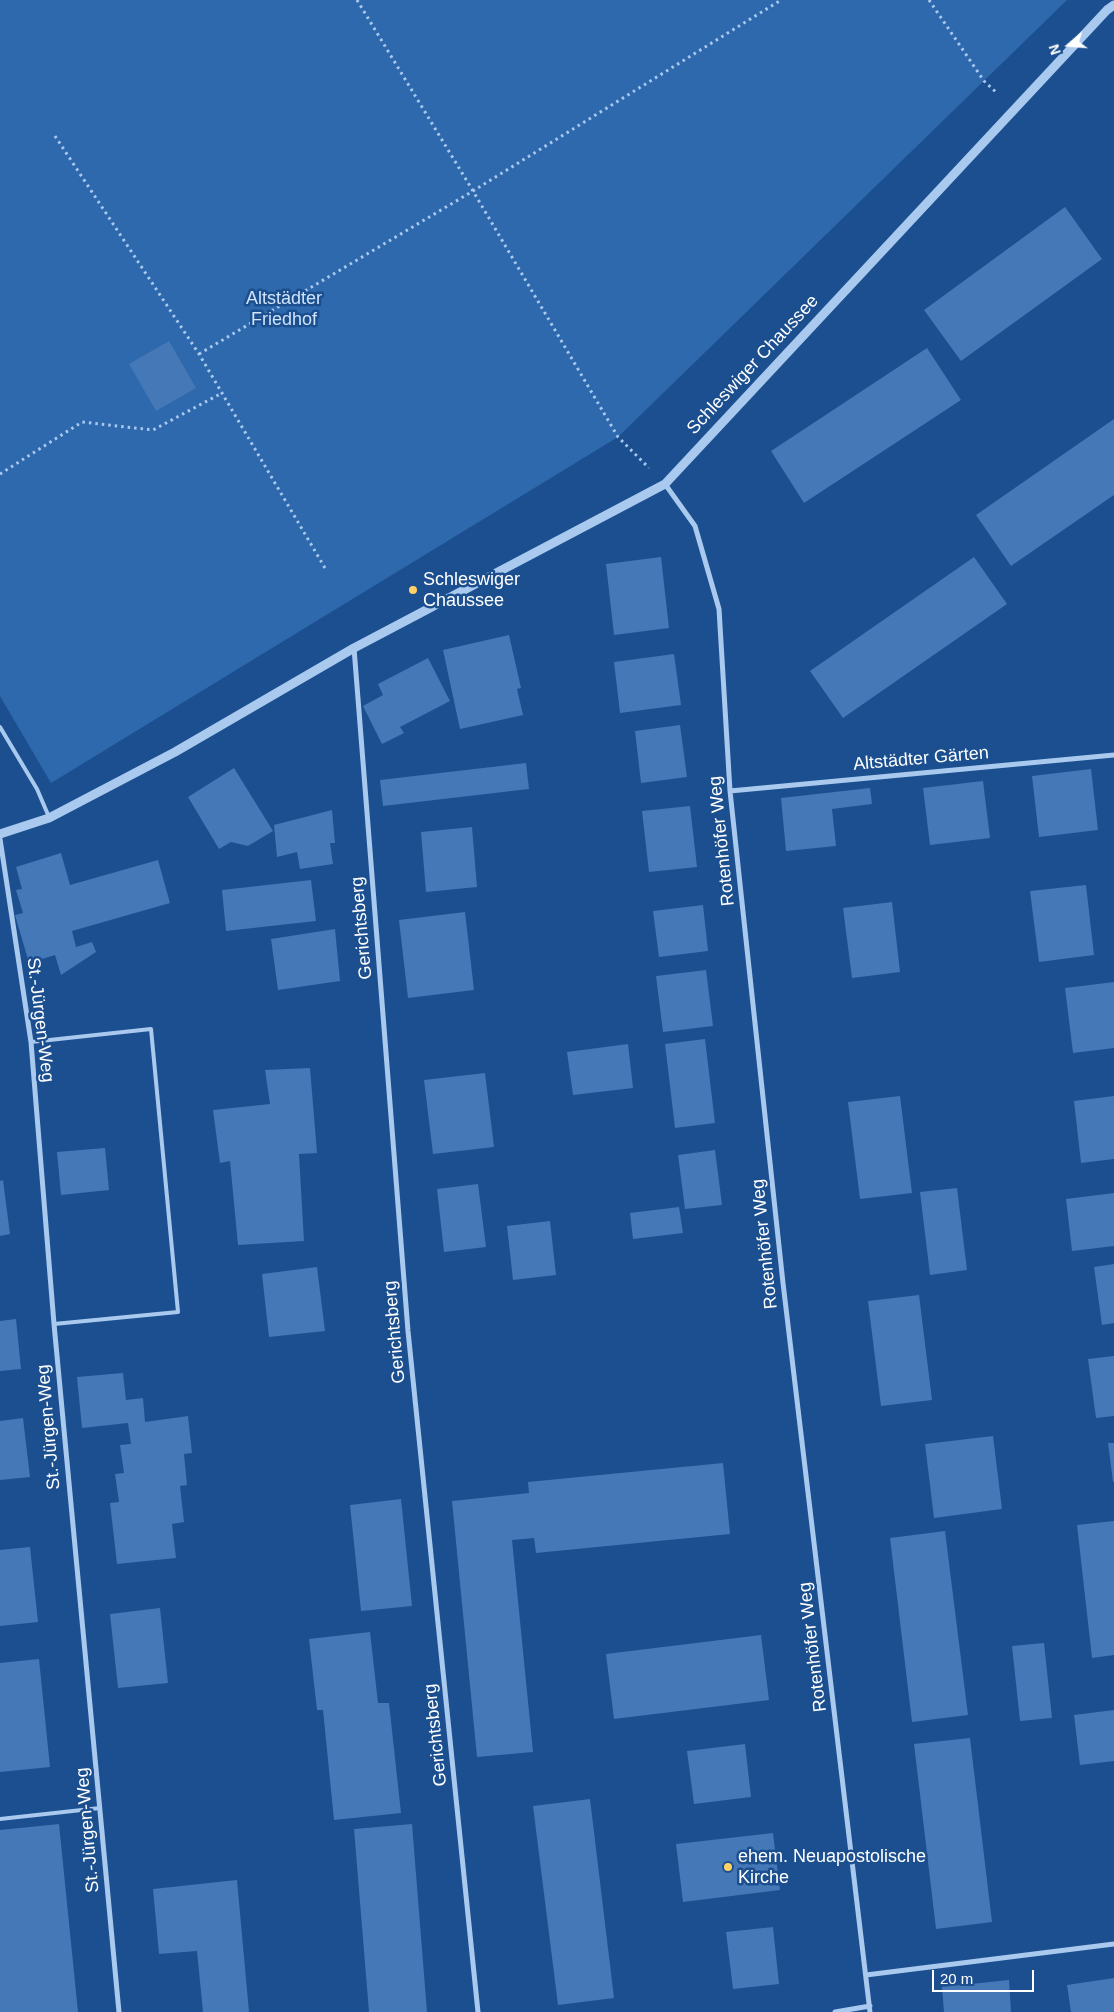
<!DOCTYPE html>
<html>
<head>
<meta charset="utf-8">
<style>
	body { margin:0 }
	#map { position:relative; width:1114px; height:2012px; overflow:hidden; background:#1b4f8f; font-family:Helvetica,sans-serif }
	canvas { display:block }
	.north { position:absolute; left:1044px; top:20px; width:50px; height:50px; -webkit-text-stroke:4px #1b4f8f; paint-order:stroke; rotate:252deg; font-size:14px; font-weight:700; line-height:20px; text-align:center; color:#fff }
	.north::after { content:''; display:block; margin:auto; width:18px; height:22px; background:#fff; clip-path:polygon(50% 0,100% 100%,50% 72%,0 100%) }
	.scale { position:absolute; left:932px; top:1970px; width:102px; height:22px; box-sizing:border-box; border:2px solid #fff; border-top:0; padding-left:6px; font-size:15px; line-height:18px; white-space:nowrap; color:#fff; -webkit-text-stroke:4px #1b4f8f; paint-order:stroke }
</style>
</head>
<body>
<div id="map">
<canvas width="1114" height="2012"></canvas>
<div class="north">N</div>
<div class="scale">20 m</div>
</div>
<script>
const ctx = document.querySelector('canvas').getContext('2d');
ctx.lineJoin = 'round';
function fill(path, color) { ctx.fillStyle = color; ctx.fill(path, 'evenodd'); }
const shape = rows => new Path2D(rows.map(r => 'M' + r).join(''));
function stroke(path, color, width, dash) { ctx.strokeStyle = color; ctx.lineWidth = width; ctx.lineCap = dash ? 'butt' : 'round'; ctx.setLineDash(dash || []); ctx.stroke(path); }
function drawText(font, color, halo, rows, align = 'center') {
  ctx.font = font + ' Helvetica,sans-serif'; ctx.lineWidth = 5; ctx.setLineDash([]); ctx.textBaseline = 'middle'; ctx.strokeStyle = halo; ctx.fillStyle = color; for (const [text, x, y, turn = 0] of rows) {
    ctx.save(); ctx.translate(x, y); ctx.rotate((+turn || 0) * Math.PI / 180); ctx.textAlign = isNaN(turn) ? turn : align; if (halo) ctx.strokeText(text, 0, 0); ctx.fillText(text, 0, 0); ctx.restore();
  }
}
fill(shape([
	[0,0,1067,0,618,437,51,783,0,696]
]), '#2e69ad');
fill(shape([
	[1065,207,1102,259,961,361,924,310],
	[169,341,196,388,156,411,129,364],
	[927,348,961,400,804,503,771,451],
	[1114,419,1114,495,1011,566,976,515],
	[661,557,669,628,614,635,606,564],
	[974,557,1007,604,843,718,810,671],
	[509,635,521,688,517,689,523,715,460,729,443,650],
	[674,654,681,705,620,713,614,662],
	[428,658,450,701,400,727,404,733,382,744,363,706,383,695,378,684],
	[680,725,687,777,641,783,635,731],
	[526,763,529,789,383,806,380,780],
	[234,768,273,831,248,846,231,842,219,849,188,797],
	[1091,769,1098,830,1039,837,1032,776],
	[983,781,990,838,930,845,923,788],
	[870,788,872,804,832,809,836,846,786,851,781,798],
	[690,806,697,867,649,872,642,811],
	[332,810,335,843,330,843,333,864,300,869,297,852,277,857,274,825],
	[472,827,477,887,426,892,421,832],
	[61,853,70,885,158,860,170,903,72,931,76,947,92,942,96,952,61,975,55,955,29,963,15,915,23,913,16,890,22,889,16,867],
	[311,880,316,921,226,931,222,890],
	[1086,885,1094,955,1039,962,1030,891],
	[892,902,900,972,852,978,843,908],
	[703,905,708,951,659,957,653,911],
	[465,912,474,990,408,998,399,920],
	[335,929,340,981,278,990,271,939],
	[706,970,713,1026,663,1032,656,976],
	[1114,982,1114,1048,1073,1053,1065,988],
	[705,1039,715,1123,675,1128,665,1044],
	[628,1044,633,1088,573,1095,567,1052],
	[310,1068,317,1153,299,1154,304,1241,238,1245,230,1161,220,1163,213,1110,270,1104,265,1070],
	[485,1073,494,1147,433,1154,424,1080],
	[900,1096,912,1193,860,1199,848,1102],
	[1114,1096,1114,1159,1081,1163,1074,1101],
	[105,1148,109,1190,61,1195,57,1152],
	[715,1150,722,1205,685,1209,678,1155],
	[3,1180,10,1234,0,1236,0,1181],
	[478,1184,486,1247,444,1252,437,1189],
	[957,1188,967,1270,930,1275,920,1192],
	[1114,1193,1114,1246,1072,1251,1066,1199],
	[679,1207,683,1233,633,1239,630,1213],
	[550,1221,556,1275,513,1280,507,1226],
	[1114,1264,1114,1323,1102,1325,1094,1267],
	[317,1267,325,1331,269,1337,262,1274],
	[919,1295,932,1400,881,1406,868,1301],
	[16,1319,21,1369,0,1371,0,1321],
	[1114,1356,1114,1416,1096,1418,1088,1359],
	[123,1373,126,1400,143,1398,145,1422,188,1416,192,1453,184,1454,187,1485,180,1486,184,1522,172,1524,176,1558,117,1564,110,1503,119,1502,115,1474,124,1473,120,1445,131,1444,128,1423,82,1428,77,1377],
	[23,1418,30,1477,0,1480,0,1421],
	[993,1436,1002,1509,934,1518,925,1444],
	[1108,1443,1114,1443,1114,1482,1113,1482],
	[723,1463,730,1534,536,1553,534,1538,512,1540,533,1752,477,1757,452,1501,529,1493,528,1482],
	[401,1499,412,1606,361,1611,350,1505],
	[1114,1521,1114,1655,1092,1658,1077,1525],
	[945,1531,968,1715,912,1722,890,1538],
	[30,1547,38,1622,0,1626,0,1550],
	[160,1608,168,1683,118,1688,110,1614],
	[370,1632,378,1703,389,1703,401,1813,334,1820,323,1710,317,1710,309,1639],
	[761,1635,769,1700,614,1719,606,1654],
	[1044,1643,1052,1718,1020,1721,1012,1646],
	[39,1659,50,1767,0,1772,0,1663],
	[1114,1710,1114,1761,1080,1765,1074,1715],
	[970,1738,992,1922,936,1929,914,1744],
	[745,1744,751,1797,694,1804,687,1751],
	[590,1799,614,1998,558,2005,533,1806],
	[59,1824,78,2012,0,2012,0,1830],
	[412,1824,427,2012,369,2012,354,1829],
	[773,1833,780,1890,683,1902,676,1844],
	[237,1880,249,2012,203,2012,197,1951,159,1954,153,1889],
	[773,1927,779,1984,733,1989,726,1932],
	[1114,1978,1114,2012,1071,2012,1067,1985],
	[1009,1980,1011,2012,944,2012,942,1987]
]), '#4478b7');
stroke(shape([
	[357,0,473,191,618,437,649,468],
	[929,0,984,81,998,94],
	[55,136,199,354,325,568],
	[199,354,473,191,781,0],
	[0,474,82,422,153,430,222,393]
]), '#a9c9ee', 3, [2.5, 4]);
stroke(shape([
	[0,727,37,789,49,817],
	[31,1042,151,1029,178,1312,54,1324],
	[0,1819,100,1808]
]), '#a9c9ee', 4);
stroke(shape([
	[665,484,695,526,719,609,730,791,783,1283,870,2012],
	[354,648,408,1331,478,2012],
	[730,791,1114,755],
	[0,839,31,1042,54,1324,119,2012],
	[866,1975,1114,1944],
	[835,2012,870,2006]
]), '#a9c9ee', 5);
stroke(shape([
	[0,834,49,818,175,752,354,648,665,484,1107,10,1114,5]
]), '#a9c9ee', 9);
for (const [x, y, r, color] of [
	[413,590,5,"#ffd166"],
	[728,1867,5,"#ffd166"]
]) { const dot = new Path2D(); dot.arc(x, y, r, 0, 2 * Math.PI); ctx.fillStyle = color; ctx.fill(dot); stroke(dot, '#1b4f8f', 2); }
drawText('18px', '#cfe3fa', '#1b4f8f', [
	["Altstädter",284,299],
	["Friedhof",284,320]
]);
drawText('18px', '#fff', '#1b4f8f', [
	["Schleswiger Chaussee",753,365,-47],
	["Altstädter Gärten",921,759,-5],
	["Rotenhöfer Weg",722,841,-96],
	["Gerichtsberg",362,928,-95],
	["St.-Jürgen-Weg",40,1020,83],
	["Rotenhöfer Weg",765,1244,-96],
	["Gerichtsberg",395,1332,-95],
	["St.-Jürgen-Weg",49,1427,-95],
	["Rotenhöfer Weg",813,1647,-97],
	["Gerichtsberg",436,1735,-96],
	["St.-Jürgen-Weg",88,1830,-95]
]);
drawText('18px', '#fff', '#1b4f8f', [
	["Schleswiger",423,580],
	["Chaussee",423,601],
	["ehem. Neuapostolische",738,1857],
	["Kirche",738,1878]
], 'left');
</script>
</body>
</html>
